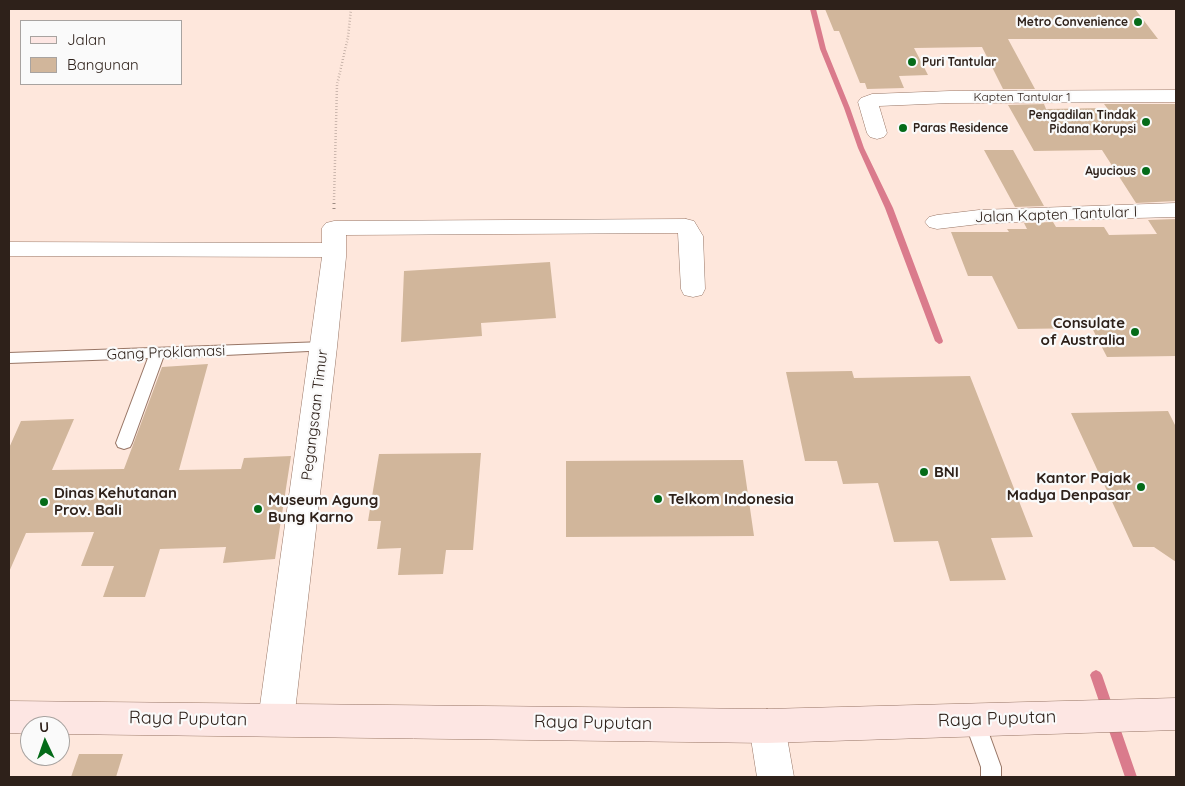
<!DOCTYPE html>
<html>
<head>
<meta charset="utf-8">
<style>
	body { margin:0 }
	#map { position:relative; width:1185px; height:786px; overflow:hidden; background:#fee7dc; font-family:Quicksand,sans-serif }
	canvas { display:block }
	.frame { position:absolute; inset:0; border:10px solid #2e211a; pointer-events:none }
	.legend { position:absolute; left:20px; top:20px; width:162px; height:65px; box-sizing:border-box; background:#fafafa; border:1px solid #a8a3a0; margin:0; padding:6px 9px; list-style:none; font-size:15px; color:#2e211a }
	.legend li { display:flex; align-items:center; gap:10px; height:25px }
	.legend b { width:25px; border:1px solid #a8a3a0 }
	.north { position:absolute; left:20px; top:716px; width:50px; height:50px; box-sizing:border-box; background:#fafafa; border:1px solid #a8a3a0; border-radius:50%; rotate:357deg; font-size:14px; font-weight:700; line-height:20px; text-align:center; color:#2e211a }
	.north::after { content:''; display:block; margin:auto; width:18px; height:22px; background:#046b19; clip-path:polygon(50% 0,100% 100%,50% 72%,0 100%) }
</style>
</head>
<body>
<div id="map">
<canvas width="1185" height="786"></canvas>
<div class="frame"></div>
<ul class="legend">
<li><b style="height:6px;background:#fde6e3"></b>Jalan</li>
<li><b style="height:14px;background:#d1b69b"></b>Bangunan</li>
</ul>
<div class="north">U</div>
</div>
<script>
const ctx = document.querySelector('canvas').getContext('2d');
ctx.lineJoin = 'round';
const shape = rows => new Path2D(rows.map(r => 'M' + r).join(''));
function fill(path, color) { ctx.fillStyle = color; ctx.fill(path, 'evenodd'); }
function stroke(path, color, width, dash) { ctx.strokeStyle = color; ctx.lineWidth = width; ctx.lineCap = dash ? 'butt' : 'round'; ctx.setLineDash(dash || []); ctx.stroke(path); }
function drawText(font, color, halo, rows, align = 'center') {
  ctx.font = font + ' Quicksand,sans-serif'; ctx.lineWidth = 4.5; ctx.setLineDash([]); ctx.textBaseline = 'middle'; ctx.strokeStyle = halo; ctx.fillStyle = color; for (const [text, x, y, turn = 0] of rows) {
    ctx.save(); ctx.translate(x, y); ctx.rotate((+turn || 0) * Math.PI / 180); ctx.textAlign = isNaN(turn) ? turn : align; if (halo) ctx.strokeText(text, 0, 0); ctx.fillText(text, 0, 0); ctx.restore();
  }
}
fill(shape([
	[810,9,816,9,826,49,850,108,864,148,893,208,943,341,942,343,939,344,935,341,885,208,858,148,844,108,820,49,810,9],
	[1096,670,1100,672,1102,675,1114,710,1112,714,1108,715,1104,714,1102,710,1090,675,1092,672,1096,670],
	[1112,717,1116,718,1118,722,1137,777,1125,777,1106,722,1108,718,1112,717]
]), '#da7b8c');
fill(shape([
	[825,9,1135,9,1158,39,1008,39,1035,89,1003,89,982,47,914,48,928,75,899,76,904,88,867,89,865,83,860,83,839,31,834,31],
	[1044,104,1046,109,1107,108,1104,104,1176,104,1176,201,1136,203,1102,150,1034,151,1008,105],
	[984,150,1013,150,1044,206,1015,207],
	[1176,219,1176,356,1107,357,1092,328,1018,329,992,276,968,276,951,232,1009,232,1007,229,1027,229,1024,223,1053,222,1056,227,1104,227,1109,235,1157,234,1148,220],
	[550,262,556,318,481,323,482,336,401,342,404,271],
	[208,364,179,470,241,469,244,458,291,456,275,559,223,563,226,547,160,549,145,597,103,597,114,566,81,566,94,532,26,533,9,572,9,448,21,421,74,419,52,470,124,469,162,367],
	[852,371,854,378,970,376,1033,537,991,538,1006,580,950,581,938,541,894,542,878,483,843,484,837,461,805,461,786,372],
	[1168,411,1176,427,1176,562,1154,547,1133,547,1071,413],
	[481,453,473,550,446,550,443,574,398,575,401,548,377,549,381,521,368,521,379,454],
	[743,460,754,536,566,537,566,461],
	[79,754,123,754,116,777,71,777]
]), '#d1b69b');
const lane = shape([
	[324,342,329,344,331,347,329,350,163,358,132,443,130,447,124,449,118,447,116,443,148,358,9,363,9,353,324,342],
	[974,711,981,714,984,720,1001,767,1001,777,981,777,981,767,964,720,967,714,974,711]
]);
const street = shape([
	[1176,90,1176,102,950,103,879,106,887,133,884,137,877,139,870,137,867,133,858,102,861,98,872,94,950,91,1176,90],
	[1176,203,1176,217,1054,220,979,224,937,229,929,227,925,222,929,217,937,215,979,210,1176,203],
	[686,219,694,221,703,236,705,289,702,295,693,297,684,295,681,289,678,233,346,235,346,257,337,347,294,720,289,732,276,736,263,732,258,720,322,257,9,256,9,242,322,243,322,228,326,223,334,221,686,219],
	[767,709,780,714,785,726,794,777,757,777,749,726,754,714,767,709]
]);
const secondary = shape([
	[1176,698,1176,730,767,743,60,734,60,726,30,726,30,734,9,733,9,701,767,709,1176,698]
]);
stroke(lane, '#987666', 2);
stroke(street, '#987666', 1);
stroke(secondary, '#987666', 1);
stroke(shape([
	[334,200,337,85,348,37,351,9]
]), '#9c8a81', 2.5, [0.5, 2.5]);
stroke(shape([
	[334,209,334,199]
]), '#9c8a81', 3, [1, 4]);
fill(lane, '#fff');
fill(street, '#fff');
fill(secondary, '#fde6e3');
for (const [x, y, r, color] of [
	[1138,22,5,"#046b19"],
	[912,62,5,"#046b19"],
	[1146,122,5,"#046b19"],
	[903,128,5,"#046b19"],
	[1146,171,5,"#046b19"],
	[1135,332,5,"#046b19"],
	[924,472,5,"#046b19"],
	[1141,487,5,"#046b19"],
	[658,499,5,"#046b19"],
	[44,502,5,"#046b19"],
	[258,509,5,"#046b19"]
]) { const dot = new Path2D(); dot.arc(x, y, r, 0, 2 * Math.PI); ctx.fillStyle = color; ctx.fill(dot); stroke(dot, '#fafafa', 2); }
drawText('bold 12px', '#2e211a', '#fafafa', [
	["Metro Convenience",1128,22],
	["Puri Tantular",922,62,"left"],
	["Pengadilan Tindak",1136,115],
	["Pidana Korupsi",1136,129],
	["Paras Residence",913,128,"left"],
	["Ayucious",1136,171]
], 'right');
drawText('12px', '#2e211a', '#fafafa', [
	["Kapten Tantular 1",1022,97]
]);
drawText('15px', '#2e211a', '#fafafa', [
	["Jalan Kapten Tantular I",1056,215,-2],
	["Gang Proklamasi",166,353,-2],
	["Pegangsaan Timur",315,415,-83]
]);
drawText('bold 15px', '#2e211a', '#fafafa', [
	["Consulate",1125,323,"right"],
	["of Australia",1125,340,"right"],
	["BNI",934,472],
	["Kantor Pajak",1131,478,"right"],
	["Madya Denpasar",1131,495,"right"],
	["Dinas Kehutanan",54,493],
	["Prov. Bali",54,510],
	["Telkom Indonesia",668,499],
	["Museum Agung",268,500],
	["Bung Karno",268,517]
], 'left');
drawText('18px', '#2e211a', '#fafafa', [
	["Raya Puputan",188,719,1],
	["Raya Puputan",997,719,-2],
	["Raya Puputan",593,723,1]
]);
</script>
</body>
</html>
